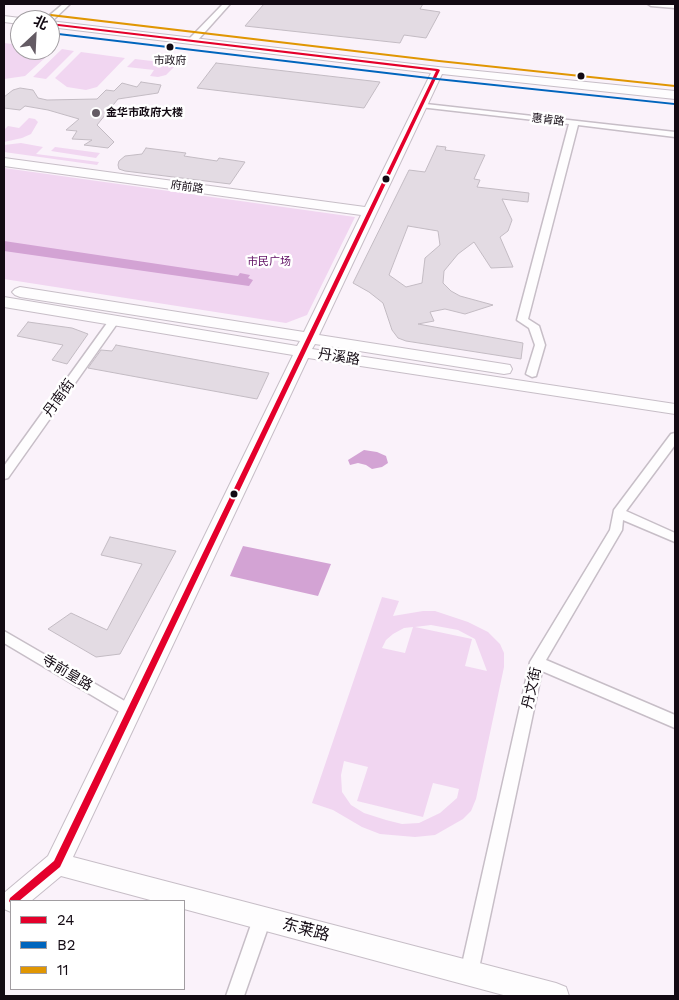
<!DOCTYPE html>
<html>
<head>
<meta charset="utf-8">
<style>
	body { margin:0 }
	#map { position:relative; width:679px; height:1000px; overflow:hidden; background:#faf2fa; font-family:"Work Sans","Noto Sans SC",sans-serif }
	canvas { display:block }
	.frame { position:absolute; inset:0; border:5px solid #130a13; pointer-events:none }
	.legend { position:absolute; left:10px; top:900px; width:175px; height:90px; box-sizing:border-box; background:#fff; border:1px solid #a19da1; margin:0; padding:6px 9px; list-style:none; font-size:15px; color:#130a13 }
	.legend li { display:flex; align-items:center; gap:10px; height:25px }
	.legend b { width:25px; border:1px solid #a19da1 }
	.north { position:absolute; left:10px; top:10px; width:50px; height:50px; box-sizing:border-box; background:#fff; border:1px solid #a19da1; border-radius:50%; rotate:25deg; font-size:14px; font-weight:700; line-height:20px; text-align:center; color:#130a13 }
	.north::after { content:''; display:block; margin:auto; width:18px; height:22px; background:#645b64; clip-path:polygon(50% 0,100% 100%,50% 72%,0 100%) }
</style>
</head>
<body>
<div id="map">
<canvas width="679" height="1000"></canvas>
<div class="frame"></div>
<ul class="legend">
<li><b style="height:6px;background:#e4002b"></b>24</li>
<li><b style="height:6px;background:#0065bd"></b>B2</li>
<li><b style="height:6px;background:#e09602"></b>11</li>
</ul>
<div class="north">北</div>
</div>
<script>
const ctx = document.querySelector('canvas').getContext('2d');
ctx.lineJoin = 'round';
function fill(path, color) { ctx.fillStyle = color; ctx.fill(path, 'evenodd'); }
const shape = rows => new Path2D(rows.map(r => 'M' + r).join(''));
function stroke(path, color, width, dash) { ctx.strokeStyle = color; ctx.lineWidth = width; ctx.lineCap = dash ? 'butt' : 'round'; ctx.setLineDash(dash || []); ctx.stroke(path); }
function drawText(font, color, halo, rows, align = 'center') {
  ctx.font = font + ' "Work Sans","Noto Sans SC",sans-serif'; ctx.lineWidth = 5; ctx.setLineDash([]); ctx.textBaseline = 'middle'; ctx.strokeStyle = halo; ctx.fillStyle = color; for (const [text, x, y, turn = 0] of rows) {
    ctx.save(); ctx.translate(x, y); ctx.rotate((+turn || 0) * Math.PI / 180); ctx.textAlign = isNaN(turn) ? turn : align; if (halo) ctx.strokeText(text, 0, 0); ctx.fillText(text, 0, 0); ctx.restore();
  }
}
fill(shape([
	[4,43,20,45,20,50,55,49,25,76,4,79],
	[62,49,74,51,46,79,33,77],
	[81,52,125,58,97,87,86,90,67,87,55,78],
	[135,59,177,64,166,75,158,77,150,76,154,70,127,67],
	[29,118,35,119,38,122,31,134,22,138,4,142,4,130,8,126,19,128],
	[21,143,43,147,36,154,99,162,97,165,4,152,4,145],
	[55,147,100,153,96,158,51,151],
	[4,168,355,217,307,315,286,323,4,279],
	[382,597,399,601,393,616,423,611,435,611,468,622,488,632,500,644,504,653,504,667,476,799,471,811,463,819,435,835,415,837,380,834,362,827,333,810,312,803],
	[431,625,458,630,475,639,487,671,465,666,472,639,415,627],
	[413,627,405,653,382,648,386,640,393,634,404,628],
	[344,761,368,767,357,801,423,817,433,783,459,789,457,798,440,813,419,823,402,824,386,820,364,813,351,805,342,792,341,775]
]), '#f1d6f1');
fill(shape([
	[4,241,238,276,240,273,250,275,248,278,253,280,249,286,4,251],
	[364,450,377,452,386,456,388,463,382,467,372,469,366,465,358,463,350,465,348,460],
	[243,546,331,564,318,596,230,576]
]), '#d3a3d4');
const building = shape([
	[264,4,423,4,420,9,440,12,426,38,404,35,400,43,245,26,264,4],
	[216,63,380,82,364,108,197,88,216,63],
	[141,82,161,85,158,93,118,99,97,125,114,142,108,148,84,145,92,140,72,139,77,131,66,130,79,119,48,110,25,106,20,110,4,108,4,97,13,90,20,88,33,90,38,98,47,100,97,99,106,90,114,91,122,83,137,87,141,82],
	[437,146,446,147,445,150,485,155,474,179,480,180,477,187,529,193,528,202,502,199,512,220,508,231,500,237,513,267,491,268,474,242,458,254,444,271,443,283,451,291,460,296,493,305,465,314,445,309,430,312,434,321,418,324,523,343,521,359,406,341,398,338,392,330,383,303,369,292,353,283,409,170,425,172,437,146],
	[408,226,438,231,440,245,425,258,422,283,406,287,389,275,408,226],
	[146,148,186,153,184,156,217,161,219,158,245,162,230,184,125,171,119,169,118,165,119,161,125,156,142,154,146,148],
	[28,322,72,328,88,334,67,364,52,360,63,345,17,336,28,322],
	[116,345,187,358,269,373,257,399,88,368,101,350,112,351,116,345],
	[110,537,176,551,120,654,96,657,48,629,71,613,107,630,142,564,101,555,110,537]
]);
fill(building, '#e3dbe3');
stroke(building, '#c3bbc3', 1);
const street = shape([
	[63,4,70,4,51,22,44,20,63,4],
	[223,4,230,4,196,42,190,42,190,38,223,4],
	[648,4,675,4,675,8,651,6,648,4],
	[417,103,675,132,675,137,578,125,528,319,539,326,545,345,536,376,532,377,526,374,535,345,529,328,517,320,569,124,420,107,416,105,417,103],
	[114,318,119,321,8,478,4,479,4,466,110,319,114,318],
	[675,433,675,445,626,511,675,533,675,542,623,520,622,530,546,660,675,715,675,728,542,671,478,973,475,979,469,982,463,979,460,973,530,662,610,530,614,510,671,434,675,433],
	[4,631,135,707,137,711,135,715,130,717,125,715,4,643,4,631],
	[262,911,268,913,271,919,244,996,226,996,253,919,256,913,262,911]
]);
const secondary = shape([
	[4,16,20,18,25,20,20,20,20,24,4,22,4,16],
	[50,21,438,67,675,91,675,99,442,74,319,335,504,364,510,365,512,369,510,373,504,374,315,344,312,349,675,404,675,414,308,358,73,857,556,983,566,987,569,996,507,996,184,909,184,901,154,901,61,876,31,901,11,901,11,912,4,909,4,893,48,856,293,355,4,307,4,297,297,346,300,341,20,297,15,295,12,292,15,289,20,287,304,332,361,215,4,166,4,158,365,207,431,73,50,27,50,21]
]);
stroke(street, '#c7bec7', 3);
stroke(secondary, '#c7bec7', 2);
fill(street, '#fefdfe');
fill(secondary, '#fefdfe');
fill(shape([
	[50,23,438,69,440,70,60,867,19,901,11,901,11,904,9,901,10,898,54,861,436,71,50,25,50,23]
]), '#e4002b');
fill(shape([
	[50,32,437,78,674,103,675,103,675,105,437,80,50,34,50,32]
]), '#0065bd');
fill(shape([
	[51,14,439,60,675,85,675,87,439,62,50,16,49,15,51,14]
]), '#e09602');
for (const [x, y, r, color] of [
	[170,47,4.5,"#130a13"],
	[581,76,4.5,"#130a13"],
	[96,113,5,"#645b64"],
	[386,179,4.5,"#130a13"],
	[234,494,4.5,"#130a13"]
]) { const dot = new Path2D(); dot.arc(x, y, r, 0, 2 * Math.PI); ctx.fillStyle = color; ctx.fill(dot); stroke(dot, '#fff', 2); }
drawText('11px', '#130a13', '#fff', [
	["市政府",170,61]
]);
drawText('bold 11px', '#130a13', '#fff', [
	["金华市政府大楼",106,113]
], 'left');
drawText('11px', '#130a13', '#fff', [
	["惠肯路",548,120,7],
	["府前路",187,187,8]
]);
drawText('11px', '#5d0b61', '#fff', [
	["市民广场",269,262]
]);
drawText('14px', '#130a13', '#fff', [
	["丹溪路",339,357,9],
	["丹南街",59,398,-54],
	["寺前皇路",67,673,31],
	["丹文街",532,688,-77]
]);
drawText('16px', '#130a13', '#fff', [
	["东莱路",306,930,15]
]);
</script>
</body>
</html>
